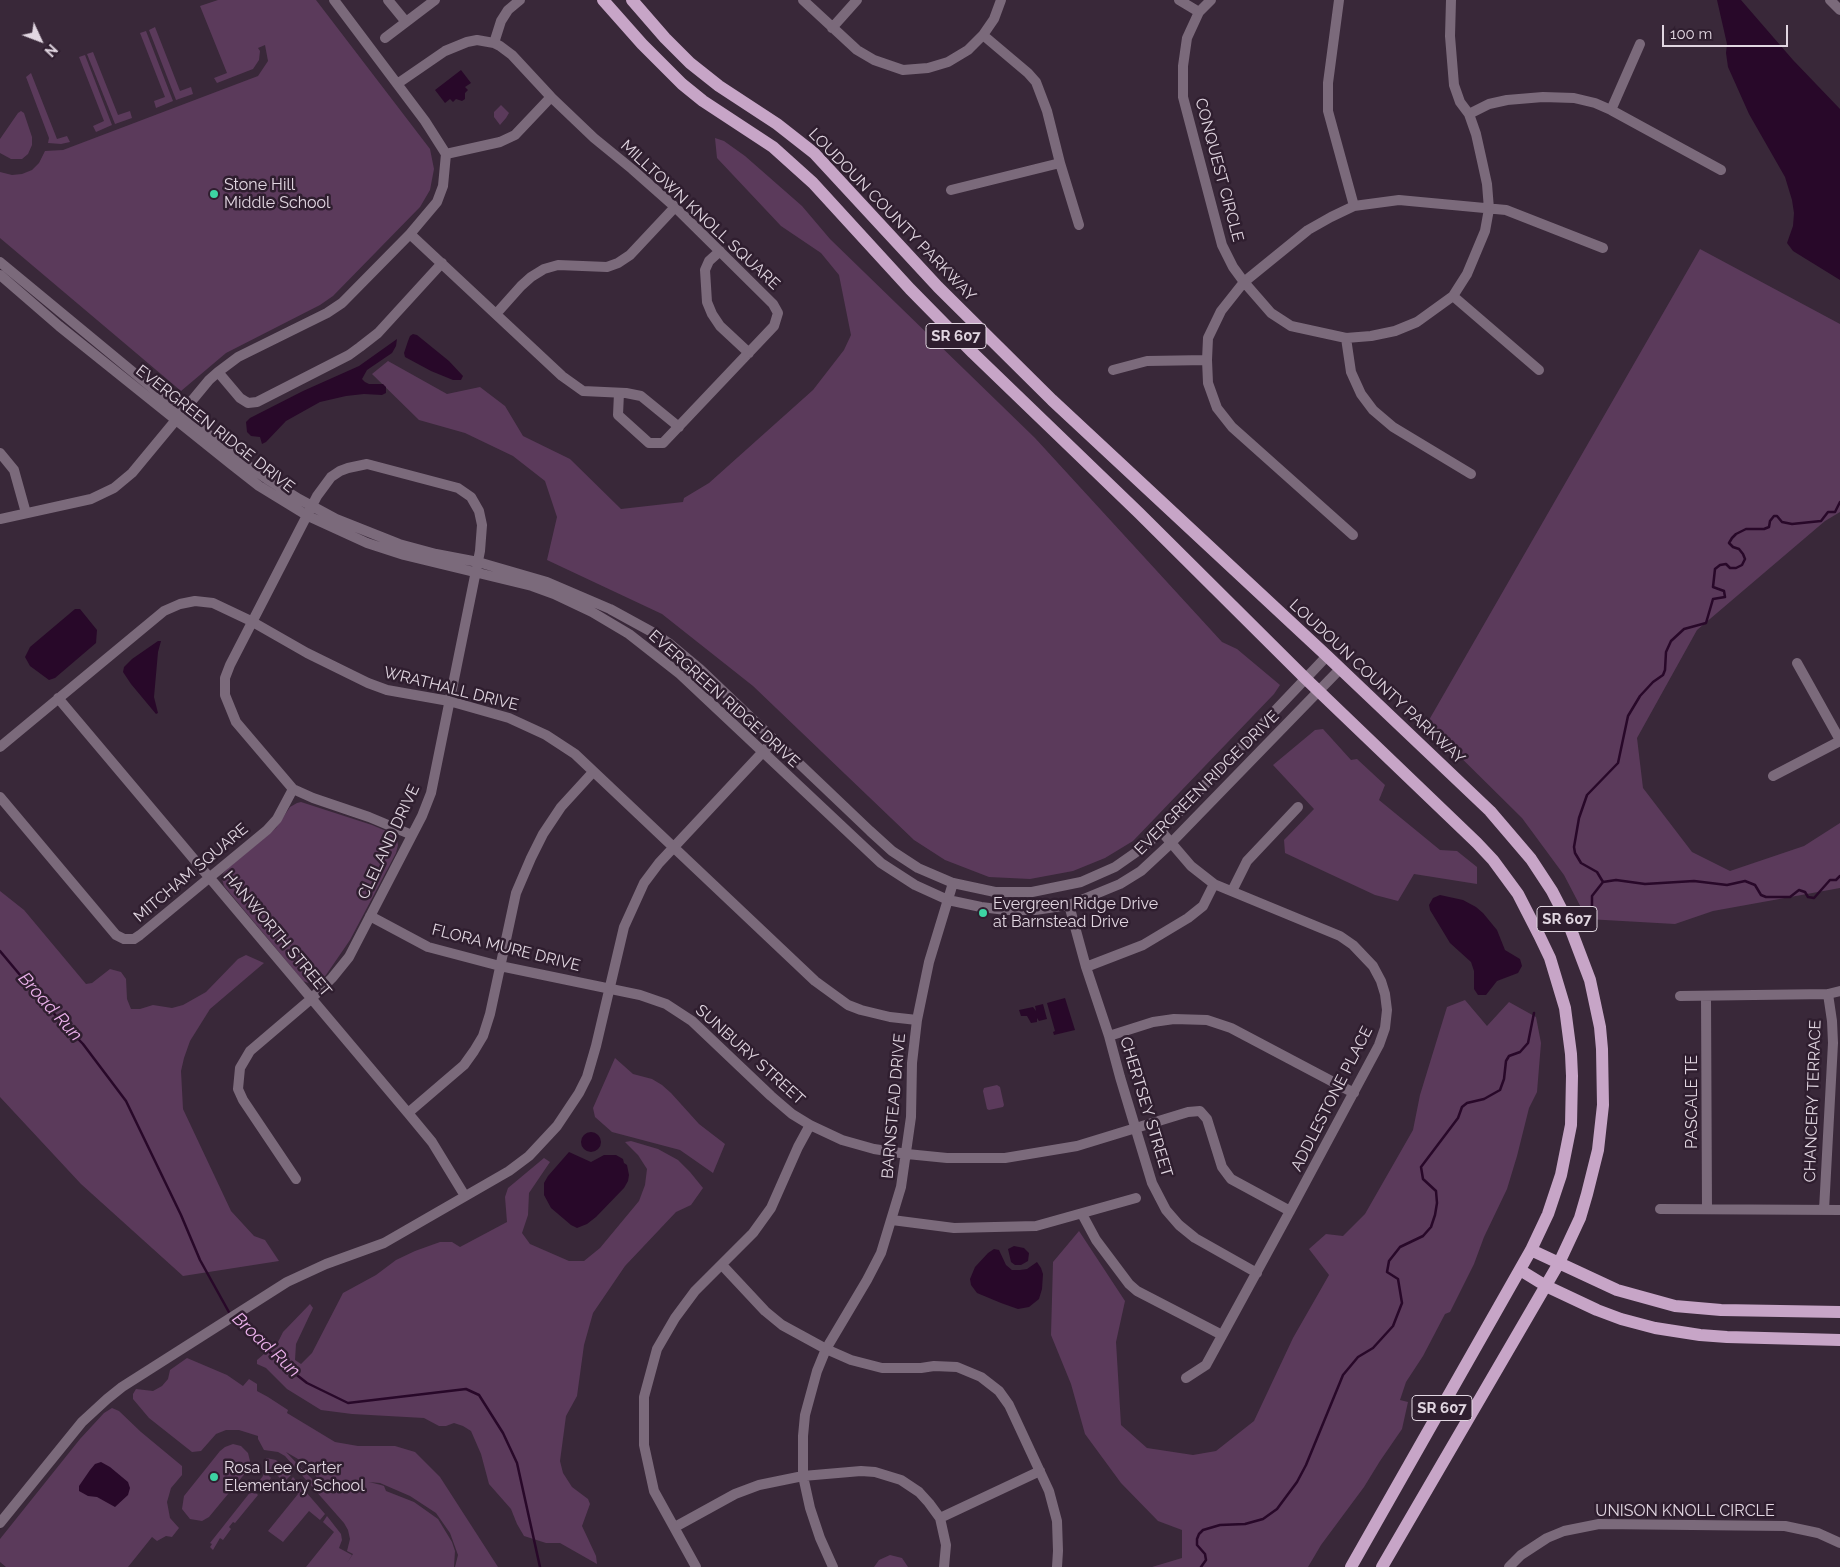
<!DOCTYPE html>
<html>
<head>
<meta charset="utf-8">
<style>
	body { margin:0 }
	#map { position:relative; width:1840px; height:1567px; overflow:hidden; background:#392839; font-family:Raleway,sans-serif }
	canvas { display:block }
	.north { position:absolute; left:15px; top:15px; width:50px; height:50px; -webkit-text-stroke:4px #2f1e2f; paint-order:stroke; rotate:133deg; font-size:14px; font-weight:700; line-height:20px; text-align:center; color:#e1d6e1 }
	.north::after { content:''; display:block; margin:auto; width:18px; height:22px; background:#e1d6e1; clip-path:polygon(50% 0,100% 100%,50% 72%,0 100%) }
	.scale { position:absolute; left:1662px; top:25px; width:126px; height:22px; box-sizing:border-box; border:2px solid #e1d6e1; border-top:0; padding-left:6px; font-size:15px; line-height:18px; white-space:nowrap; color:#e1d6e1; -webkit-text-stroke:4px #2f1e2f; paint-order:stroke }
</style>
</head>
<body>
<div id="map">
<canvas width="1840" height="1567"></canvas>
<div class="north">N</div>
<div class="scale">100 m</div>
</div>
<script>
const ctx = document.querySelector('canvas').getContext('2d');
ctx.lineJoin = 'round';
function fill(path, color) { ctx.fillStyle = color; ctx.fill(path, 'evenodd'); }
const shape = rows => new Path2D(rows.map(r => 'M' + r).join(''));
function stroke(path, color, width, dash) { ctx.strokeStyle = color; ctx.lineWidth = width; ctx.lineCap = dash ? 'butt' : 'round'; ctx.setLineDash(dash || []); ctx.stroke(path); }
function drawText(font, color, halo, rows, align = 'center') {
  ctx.font = font + ' Raleway,sans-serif'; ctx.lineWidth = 5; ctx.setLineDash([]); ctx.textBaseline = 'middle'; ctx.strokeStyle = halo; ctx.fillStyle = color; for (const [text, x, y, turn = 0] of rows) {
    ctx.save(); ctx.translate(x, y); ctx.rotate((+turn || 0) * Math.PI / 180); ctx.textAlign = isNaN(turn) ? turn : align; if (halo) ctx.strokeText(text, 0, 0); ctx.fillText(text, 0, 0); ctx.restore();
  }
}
fill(shape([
	[218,0,316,0,430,149,434,169,430,190,420,207,333,296,320,305,226,353,181,391,0,238,0,172,12,175,22,174,32,170,39,163,45,151,63,150,258,76,268,61,265,45,258,48,260,51,259,60,253,69,217,83,214,78,227,73,200,6],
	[155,27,180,91,191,87,193,94,176,100,149,30],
	[146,31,173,101,156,108,154,101,165,97,140,33],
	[93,52,118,115,130,111,132,118,115,124,87,54],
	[85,55,112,125,96,132,93,126,104,121,79,57],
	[31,73,57,139,67,136,70,142,61,144,48,143,49,138,26,77],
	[501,105,509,113,506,118,500,125,494,117,494,112],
	[21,111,24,113,32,137,32,145,28,154,22,159,11,159,0,153,0,139,18,113],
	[715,138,724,141,745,156,802,206,830,239,1035,438,1222,642,1237,649,1280,685,1274,694,1133,841,1105,858,1073,871,1030,879,989,877,945,860,914,840,753,686,662,614,547,560,557,517,545,481,513,456,465,433,419,420,372,374,388,361,447,394,480,387,505,406,523,436,570,459,621,509,683,502,684,498,709,483,813,390,844,350,851,335,839,275,821,253,781,226,717,158],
	[1700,249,1840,324,1840,512,1825,521,1697,630,1637,738,1643,788,1692,852,1730,871,1804,846,1840,823,1840,888,1713,911,1675,924,1587,919,1564,875,1522,818,1434,731,1429,720],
	[1323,729,1351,760,1357,759,1385,785,1379,800,1440,850,1457,851,1477,867,1477,884,1414,874,1398,901,1375,895,1285,853,1284,840,1314,809,1273,765,1315,730],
	[301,802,372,825,391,833,397,840,398,845,396,853,350,940,326,975,319,982,311,984,303,981,224,886,222,879,223,874,228,868,276,828,290,807,297,803],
	[0,891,24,910,86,984,92,983,110,969,121,972,126,979,127,999,131,1009,140,1009,153,1005,172,1008,183,1005,206,992,238,959,246,955,264,963,210,1009,190,1041,184,1058,181,1071,183,1109,231,1211,254,1236,265,1240,279,1261,183,1276,81,1184,0,1097],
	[1465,1000,1487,1026,1509,1002,1536,1017,1541,1043,1537,1092,1529,1108,1517,1156,1507,1189,1484,1237,1474,1264,1450,1312,1445,1314,1423,1356,1406,1382,1400,1400,1408,1402,1402,1429,1380,1461,1364,1487,1321,1545,1308,1567,1152,1567,1182,1558,1182,1530,1158,1521,1121,1483,1085,1434,1071,1384,1051,1335,1053,1262,1079,1231,1125,1301,1116,1342,1121,1425,1147,1448,1193,1455,1216,1451,1254,1421,1293,1338,1329,1275,1309,1249,1326,1234,1343,1236,1365,1214,1413,1130,1420,1095,1447,1007],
	[615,1058,633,1074,652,1079,662,1085,671,1093,699,1124,725,1144,713,1173,680,1150,612,1132,595,1117,593,1108],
	[997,1085,1000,1087,1004,1105,1003,1107,989,1110,987,1109,983,1091,984,1088],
	[631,1141,658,1149,678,1160,690,1172,703,1188,691,1205,676,1212,625,1266,593,1313,584,1345,577,1396,566,1416,560,1461,563,1473,572,1487,588,1499,590,1504,582,1526,596,1556,597,1564,560,1543,546,1543,524,1536,517,1524,511,1509,489,1484,481,1454,471,1431,463,1426,454,1423,446,1426,439,1426,424,1418,352,1414,321,1410,287,1389,266,1368,257,1364,257,1360,278,1342,283,1332,310,1304,313,1308,296,1344,295,1360,301,1364,312,1353,343,1293,376,1275,396,1260,415,1251,440,1242,452,1242,460,1247,507,1222,505,1197,508,1188,544,1158,550,1162,529,1193,528,1215,522,1233,530,1244,569,1261,584,1261,600,1248,639,1201,645,1185,647,1169,638,1155,625,1142],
	[187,1358,227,1375,243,1386,249,1379,257,1384,257,1391,268,1397,288,1410,287,1413,335,1442,358,1446,395,1446,415,1452,440,1477,498,1567,455,1567,458,1555,450,1533,436,1513,410,1496,380,1483,369,1482,381,1485,384,1486,386,1491,414,1502,438,1519,452,1542,455,1551,454,1567,306,1567,334,1532,323,1522,327,1516,341,1534,342,1540,339,1548,352,1555,347,1563,353,1554,347,1551,350,1539,348,1530,344,1523,285,1456,278,1452,264,1450,258,1439,258,1436,239,1430,226,1430,216,1434,201,1451,192,1452,149,1418,133,1399,133,1394,136,1389,153,1391,162,1386,168,1379,170,1370],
	[286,1452,298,1459,320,1480,335,1489,347,1488,359,1484,348,1489,334,1492,313,1480],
	[112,1408,119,1411,141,1432,182,1466,182,1475,171,1488,167,1502,170,1518,179,1528,172,1537,166,1536,157,1541,152,1537,128,1567,6,1567,0,1562,0,1539,80,1439,104,1413],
	[233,1444,241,1446,248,1453,250,1461,247,1471,209,1517,202,1521,190,1519,182,1509,184,1496,220,1451,225,1447],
	[266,1458,276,1460,291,1475,284,1482,273,1471,269,1476,271,1478,262,1490,260,1488,256,1493,258,1495,235,1523,233,1522,229,1527,231,1529,223,1540,220,1538,213,1550,210,1547,212,1544,210,1543,263,1476],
	[293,1477,325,1514,320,1520,309,1511,283,1542,268,1531,298,1494,287,1485],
	[890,1555,902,1558,908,1567,874,1567,879,1560]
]), '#5b3a5b');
fill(shape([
	[1717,0,1741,0,1793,60,1840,109,1840,280,1793,251,1787,243,1793,226,1794,213,1792,200,1785,177,1749,114,1728,67,1726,53,1727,44],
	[461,70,471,83,465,87,468,90,465,93,465,99,462,101,456,99,453,102,450,99,445,103,435,90],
	[413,334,417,335,449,361,463,376,461,380,453,380,431,371,405,357,404,353,408,341,410,336],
	[397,339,396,346,392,353,367,370,362,379,365,382,369,384,383,384,386,387,386,393,382,395,364,394,346,396,320,402,286,421,266,442,262,444,260,437,251,436,247,432,246,422,250,418,303,391,359,366],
	[75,609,80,609,97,630,96,643,55,678,49,680,30,666,25,657,30,647],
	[158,641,161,641,158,652,154,697,158,713,156,714,131,684,123,672,124,667,132,659],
	[1440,895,1463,900,1476,907,1483,913,1497,930,1505,950,1520,959,1522,966,1518,973,1497,981,1486,995,1478,995,1474,989,1474,971,1471,962,1450,943,1430,910,1429,905,1433,898],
	[1065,998,1075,1030,1054,1035,1053,1032,1055,1031,1047,1003],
	[1043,1004,1047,1019,1039,1021,1037,1018,1037,1022,1031,1023,1027,1016,1021,1016,1019,1010,1033,1007,1036,1011,1035,1006],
	'581 1142a10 10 0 1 1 20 0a10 10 0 1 1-20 0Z',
	[569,1152,591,1162,604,1155,616,1155,623,1159,624,1163,627,1165,629,1175,628,1181,624,1188,596,1217,587,1224,577,1228,571,1225,551,1208,544,1195,544,1183,548,1176],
	[1014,1246,1024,1248,1029,1253,1028,1261,1021,1265,1015,1265,1011,1262,1008,1249],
	[994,1249,999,1250,1006,1265,1012,1270,1020,1270,1027,1269,1037,1262,1041,1268,1043,1274,1042,1289,1039,1299,1029,1307,1018,1309,1001,1303,977,1293,971,1285,970,1279,975,1267,988,1253],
	[101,1462,110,1467,128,1482,130,1488,128,1495,115,1507,97,1497,88,1496,79,1491,79,1486,90,1470,95,1464]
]), '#280829');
stroke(shape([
	[1603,882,1616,880,1645,884,1694,881,1727,885,1745,881,1755,885,1761,895,1766,897,1790,897,1799,890,1805,892,1808,897,1814,898,1830,880,1836,880,1840,876],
	[1590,920,1592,908,1592,896,1603,882,1597,872,1581,863,1575,853,1574,847,1579,818,1587,795,1618,763,1628,716,1640,696,1653,682,1663,675,1665,670,1666,652,1671,641,1684,629,1706,623,1713,599,1725,597,1724,591,1713,587,1715,569,1720,565,1726,564,1730,568,1736,568,1742,565,1745,559,1743,554,1739,549,1733,547,1729,543,1732,538,1736,534,1746,529,1764,529,1769,527,1770,521,1774,516,1777,516,1782,522,1792,524,1821,521,1828,512,1835,512,1840,502],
	[0,951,41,1000,83,1044,126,1101,181,1215,200,1260,230,1314],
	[233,1319,284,1365,307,1383,348,1403,466,1389,479,1395,503,1433,517,1463,540,1567],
	[1201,1567,1206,1560,1205,1554,1197,1545,1197,1539,1199,1534,1203,1530,1220,1525,1245,1524,1263,1519,1277,1509,1297,1482,1306,1465,1343,1375,1358,1357,1373,1348,1393,1326,1402,1303,1398,1279,1387,1272,1389,1261,1400,1247,1423,1236,1431,1227,1435,1215,1437,1203,1436,1191,1423,1179,1421,1167,1458,1118,1462,1107,1467,1103,1484,1099,1500,1090,1504,1079,1506,1061,1509,1056,1520,1052,1528,1043,1534,1013]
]), '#280829', 2.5);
stroke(shape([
	[388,0,406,22],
	[803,0,857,50,874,60,903,70,928,68,948,62,968,50,983,35,994,19,1001,0],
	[1179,0,1199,12],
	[1211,0,1199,12,1187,38,1183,66,1183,97,1222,245,1233,267,1244,282,1271,313,1291,326,1346,338,1371,336,1395,331,1417,322,1453,296,1467,274,1485,231,1489,209,1487,184,1482,161,1476,134,1469,114,1460,102,1454,85,1450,36,1451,0],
	[1339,0,1328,83,1328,111,1354,206],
	[1830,0,1840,10],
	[832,28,857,0],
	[983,35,1028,73,1036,82,1047,111,1060,163,1079,225],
	[385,38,435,0],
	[494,43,501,21,508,10,520,0],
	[397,84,445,51,467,42,477,40,494,43,500,46,512,55,551,97,594,138,632,169,675,207,773,304,778,313,774,326,663,443,649,443,618,415,619,393],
	[1611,110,1640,44],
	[1469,114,1489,104,1507,100,1543,97,1574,98,1595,103,1611,110,1721,170],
	[446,154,500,142,515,135,551,97],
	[951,190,1060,163],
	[410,234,562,376,583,391,626,393,641,396,679,427],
	[720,251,709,261,705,270,707,302,712,314,720,326,749,353],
	[0,262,237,458,267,479,299,499,336,519,399,544,436,554,478,562,547,582,610,609,652,632,670,644,700,669,870,831,892,851,918,868,953,883,995,892,1032,892,1081,882,1115,867,1145,846,1161,831,1327,656],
	[0,275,59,326,231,464,259,486,308,516,367,543,404,555,532,586,554,594,592,612,629,634,680,674,881,863,915,885,948,900,981,907,1006,910,1035,910,1069,905,1120,884,1141,871,1170,844,1340,669],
	[1453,296,1539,370],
	[496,314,521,286,531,277,544,269,558,265,607,267,618,263,630,255,675,207],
	[1346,338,1351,372,1361,394,1373,410,1393,427,1471,474],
	[1113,370,1147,361,1207,360],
	[218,372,240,398,248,403,257,402,349,355,360,347,378,333,442,263],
	[0,453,14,470,26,513],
	[0,519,91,499,114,488,132,473,209,380,218,372,238,357,327,313,342,303,410,234,437,202,443,186,446,154,425,121,334,0],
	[1353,535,1232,427,1217,408,1208,383,1207,360,1208,338,1221,311,1244,282,1308,230,1331,217,1354,206,1399,200,1506,210,1603,248],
	[1797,663,1840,740],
	[58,698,408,1113,432,1142,465,1196],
	[0,747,164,611,180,604,195,601,213,603,251,621,307,653,368,683,387,690,449,701,509,718,546,735,575,754,815,981,848,1005,861,1010,890,1017,917,1020],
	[1773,776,1840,741],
	[0,797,116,935,124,939,134,939,140,935,267,830,277,819,293,789],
	[1161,831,1191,866,1214,884,1340,936,1353,945,1373,966,1381,981,1385,994,1387,1010,1385,1028,1379,1045,1290,1211,1206,1365,1186,1378],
	[1232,891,1247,861,1298,807],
	[1069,905,1086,967,1109,1036,1120,1077,1152,1183,1166,1210,1179,1225,1195,1238,1257,1273],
	[370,916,428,947,500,966,640,995,666,1004,692,1021,771,1096,792,1114,810,1125,842,1140,874,1149,907,1154,947,1158,1005,1158,1077,1146,1188,1112,1200,1111,1207,1119,1222,1167,1231,1179,1290,1211],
	[1086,967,1143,945,1188,918,1203,906,1214,884],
	[1680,996,1828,994,1840,991],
	[1706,996,1707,1209],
	[1109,1036,1153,1022,1174,1019,1207,1020,1231,1028,1354,1093],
	[408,1113,464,1065,474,1051,483,1036,490,1014,516,893,531,858,543,834,561,807,593,772],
	[296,1179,243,1100,238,1089,240,1068,250,1051,311,999,332,978,349,957,422,816,431,793,480,551,482,525,479,511,471,497,458,488,367,464,348,468,340,471,331,477,317,496,230,665,225,678,225,695,236,722,293,789,313,798,369,817,412,835],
	[1660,1209,1840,1210],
	[1824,1210,1833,1043,1832,1021,1828,994],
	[1082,1214,1096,1240,1129,1284,1137,1291,1222,1335],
	[892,1220,954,1228,1036,1226,1136,1198],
	[722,1265,765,1311,782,1325,826,1349,851,1360,882,1368,921,1368,934,1366,957,1367,981,1377,999,1391,1009,1405,1049,1491,1057,1521,1058,1551,1057,1567],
	[940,1518,1040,1471],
	[0,1523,82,1422,107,1399,122,1387,287,1282,326,1264,384,1243,509,1171,529,1156,557,1126,579,1093,587,1077,596,1046,624,927,644,883,659,863,774,740],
	[675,1527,735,1494,759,1485,803,1476,861,1471,875,1472,901,1480,919,1492,929,1503,940,1518,946,1545,944,1567],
	[696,1567,654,1491,644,1445,644,1397,657,1349,675,1318,695,1291,753,1233,771,1208,798,1147,810,1125],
	[833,1567,820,1538,810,1508,803,1476,803,1436,805,1415,817,1371,826,1349,867,1280,881,1253,901,1187,911,1117,912,1063,917,1020,929,962,953,883],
	[1509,1567,1521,1555,1547,1538,1564,1531,1599,1524,1785,1526,1818,1533,1840,1543]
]), '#7b6a7b', 10);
stroke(shape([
	[603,0,642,44,682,84,703,101,773,147,813,183,910,289,973,353,1139,513,1306,679,1477,843,1493,860,1518,894,1539,935,1550,958,1565,1008,1571,1054,1572,1076,1571,1125,1561,1175,1548,1214,1531,1250,1351,1567],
	[632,0,665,38,690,63,719,86,777,124,814,153,938,287,1052,400,1327,656,1490,811,1531,859,1552,891,1568,922,1590,980,1600,1027,1602,1049,1603,1105,1598,1150,1587,1194,1580,1218,1559,1263,1382,1567],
	[1531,1250,1617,1290,1675,1306,1721,1310,1840,1312],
	[1520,1270,1546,1286,1597,1310,1621,1319,1655,1328,1700,1335,1727,1337,1840,1340]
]), '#c7a5c7', 12);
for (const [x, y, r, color] of [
	[214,194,5,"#3dd4a3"],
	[983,913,5,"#3dd4a3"],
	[214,1477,5,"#3dd4a3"]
]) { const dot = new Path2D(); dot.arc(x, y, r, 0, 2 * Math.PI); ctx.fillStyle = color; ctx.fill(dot); stroke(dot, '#2f1e2f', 2); }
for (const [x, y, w] of [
	[956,336,60],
	[1567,919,60],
	[1442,1408,60]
]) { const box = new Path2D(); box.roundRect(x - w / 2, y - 12.5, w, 25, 4); ctx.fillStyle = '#2f1e2f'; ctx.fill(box); stroke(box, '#e1d6e1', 1); }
drawText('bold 15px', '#e1d6e1', null, [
	["SR 607",956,336],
	["SR 607",1567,919],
	["SR 607",1442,1408]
]);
drawText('16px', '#e1d6e1', '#2f1e2f', [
	["CONQUEST CIRCLE",1219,170,75],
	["MILLTOWN KNOLL SQUARE",700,215,43],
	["LOUDOUN COUNTY PARKWAY",892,215,46],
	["EVERGREEN RIDGE DRIVE",215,429,38],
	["LOUDOUN COUNTY PARKWAY",1377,682,43],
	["WRATHALL DRIVE",451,689,14],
	["EVERGREEN RIDGE DRIVE",724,699,42],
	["EVERGREEN RIDGE DRIVE",1207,783,-45],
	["CLELAND DRIVE",389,842,-65],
	["MITCHAM SQUARE",191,873,-40],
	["HANWORTH STREET",277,934,50],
	["FLORA MURE DRIVE",506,948,14],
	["SUNBURY STREET",750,1055,42],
	["ADDLESTONE PLACE",1332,1099,-63],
	["CHANCERY TERRACE",1813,1101,-88],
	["PASCALE TE",1692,1102,-90],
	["BARNSTEAD DRIVE",894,1106,-85],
	["CHERTSEY STREET",1146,1107,73],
	["UNISON KNOLL CIRCLE",1685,1511]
]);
drawText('16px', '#e1d6e1', '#2f1e2f', [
	["Stone Hill",224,185],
	["Middle School",224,203],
	["Evergreen Ridge Drive",993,904],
	["at Barnstead Drive",993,922],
	["Rosa Lee Carter",224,1468],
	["Elementary School",224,1486]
], 'left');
drawText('italic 18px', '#e9afe9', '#2f1e2f', [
	["Broad Run",50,1007,48],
	["Broad Run",266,1345,43]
]);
</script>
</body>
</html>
